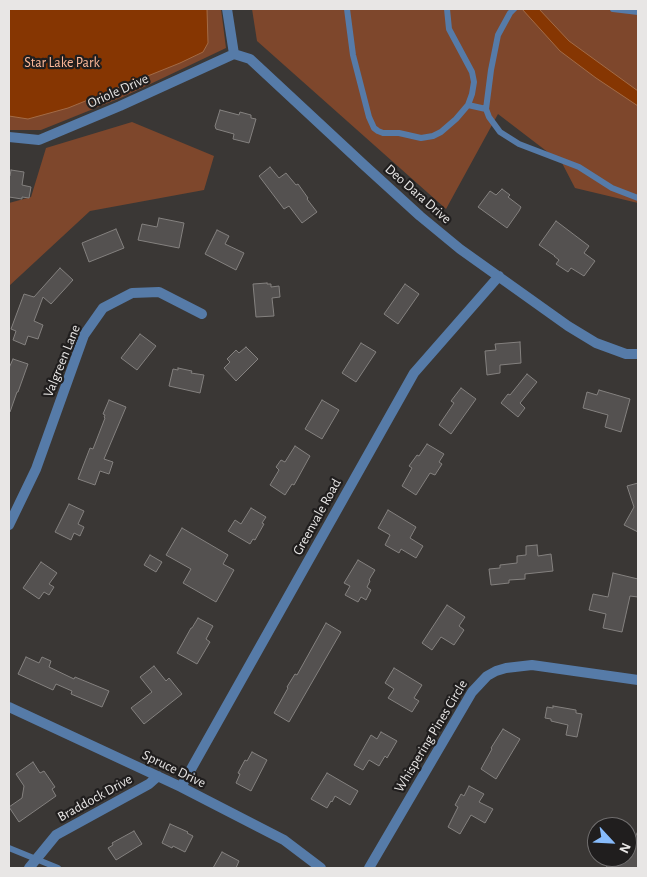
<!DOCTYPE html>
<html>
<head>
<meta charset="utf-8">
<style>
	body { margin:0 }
	#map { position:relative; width:647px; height:877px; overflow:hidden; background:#3a3735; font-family:"Alegreya Sans",sans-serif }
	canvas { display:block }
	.frame { position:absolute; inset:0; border:10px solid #e8e6e5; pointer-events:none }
	.north { position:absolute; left:587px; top:817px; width:50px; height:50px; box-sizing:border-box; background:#201e1e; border:1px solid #706e6e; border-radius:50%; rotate:115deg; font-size:14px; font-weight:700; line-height:20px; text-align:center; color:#e8e6e5 }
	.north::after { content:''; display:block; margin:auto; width:18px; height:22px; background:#87bbfb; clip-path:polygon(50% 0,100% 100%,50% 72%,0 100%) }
</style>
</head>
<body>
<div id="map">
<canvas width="647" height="877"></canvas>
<div class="frame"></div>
<div class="north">N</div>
</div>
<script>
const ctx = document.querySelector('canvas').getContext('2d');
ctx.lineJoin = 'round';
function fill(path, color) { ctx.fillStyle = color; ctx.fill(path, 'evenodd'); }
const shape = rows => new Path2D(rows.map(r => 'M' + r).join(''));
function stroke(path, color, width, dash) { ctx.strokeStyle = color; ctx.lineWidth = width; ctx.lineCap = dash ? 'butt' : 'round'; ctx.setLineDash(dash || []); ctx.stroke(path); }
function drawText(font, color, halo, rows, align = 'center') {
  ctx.font = font + ' "Alegreya Sans",sans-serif'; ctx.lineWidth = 4.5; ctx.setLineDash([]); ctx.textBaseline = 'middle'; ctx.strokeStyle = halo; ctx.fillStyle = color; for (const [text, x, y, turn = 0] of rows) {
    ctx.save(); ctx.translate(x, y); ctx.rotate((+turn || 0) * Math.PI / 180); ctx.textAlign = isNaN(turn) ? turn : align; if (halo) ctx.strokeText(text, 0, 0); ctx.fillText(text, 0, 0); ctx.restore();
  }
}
fill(shape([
	[9,9,221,9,226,48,123,97,41,130,9,130],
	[252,9,638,9,638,203,575,188,562,163,498,114,446,209,257,41],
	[132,122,214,156,204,190,90,211,9,286,9,203,31,197,46,148]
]), '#7e472c');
const water = shape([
	[9,9,207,9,208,43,203,52,180,63,68,108,28,119,9,116,9,9],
	[522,9,539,9,569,41,638,91,638,106,596,78,560,51,522,9]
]);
fill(water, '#863602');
stroke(water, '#a36b46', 1);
const building = shape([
	[220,110,239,115,240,112,251,115,251,118,256,119,249,143,233,139,234,134,216,129,215,126,220,110],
	[270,167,279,178,286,173,296,185,298,184,308,198,307,199,317,212,302,223,289,206,284,209,259,176,270,167],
	[11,170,24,172,22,185,31,187,29,198,22,197,22,199,9,197,9,176,10,176,11,170],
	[502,189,510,195,508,197,521,207,519,211,507,228,478,207,490,191,496,195,502,189],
	[159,218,184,223,179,248,138,240,142,224,157,227,159,218],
	[556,221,589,246,584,253,595,261,584,276,571,268,568,272,556,264,559,260,554,256,555,256,539,245,556,221],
	[116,229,124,248,89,262,82,243,116,229],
	[217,230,229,236,225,244,244,253,236,270,205,254,217,230],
	[60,268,73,280,51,304,43,297,34,321,43,325,38,339,28,336,25,345,13,340,16,331,11,329,24,294,34,297,60,268],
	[267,283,267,284,271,284,271,287,279,286,280,297,272,298,274,316,256,317,253,284,267,283],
	[405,284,419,294,398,324,384,314,405,284],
	[140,334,156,346,137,370,121,358,140,334],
	[520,342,521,363,500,365,500,373,487,375,485,351,496,350,495,344,520,342],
	[361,343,376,352,356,382,342,373,361,343],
	[246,347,258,359,236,381,224,368,230,362,227,359,236,350,239,353,246,347],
	[13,359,28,364,18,392,17,392,10,412,9,412,9,368,13,359],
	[178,368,192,371,191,373,204,375,200,393,169,386,173,369,178,370,178,368],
	[527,374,537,382,520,403,525,408,518,417,501,403,508,394,510,395,527,374],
	[461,388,476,399,451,434,439,425,454,403,451,401,461,388],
	[599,390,630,399,621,432,605,427,608,415,583,408,587,392,597,395,599,390],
	[109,400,126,407,104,459,113,462,109,474,100,471,95,485,78,479,90,448,93,449,105,418,104,417,105,415,103,414,109,400],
	[322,400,339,410,322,439,305,429,322,400],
	[427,444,444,454,439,462,442,464,435,475,430,473,416,495,402,486,412,468,409,466,417,455,419,456,427,444],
	[295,446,310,456,294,485,292,484,285,495,270,485,279,470,276,467,281,460,285,462,295,446],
	[638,483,638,532,624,525,634,507,627,486,638,483],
	[69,504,84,511,78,524,84,527,80,536,74,533,71,540,55,532,69,504],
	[251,508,266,517,262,523,264,524,255,540,253,539,250,544,228,531,235,520,241,524,251,508],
	[388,510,416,527,410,538,423,546,416,558,401,549,399,553,385,545,390,535,378,528,388,510],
	[182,528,228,555,223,564,234,570,216,602,183,583,191,569,166,555,182,528],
	[537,545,538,556,551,554,553,571,525,574,525,579,509,580,509,583,491,585,489,569,500,568,500,565,517,563,517,556,526,555,526,546,537,545],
	[150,555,162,562,156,572,144,565,150,555],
	[358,560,375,570,369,580,370,581,367,587,371,590,366,600,361,597,358,602,345,595,350,586,344,583,358,560],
	[41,562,57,573,49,584,54,587,49,595,44,592,39,599,23,588,41,562],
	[613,573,638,579,638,597,630,596,622,632,603,628,606,614,589,610,593,594,608,597,613,573],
	[447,605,465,617,459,626,464,630,454,645,441,637,432,650,422,643,447,605],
	[198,618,213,626,206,639,210,642,197,664,177,653,191,628,192,628,198,618],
	[326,623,341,632,289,722,274,713,288,688,287,687,295,674,297,675,326,623],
	[26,657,39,663,42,657,51,661,49,667,74,679,75,677,109,691,102,707,71,694,72,691,56,684,53,690,18,674,26,657],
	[154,666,166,681,169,678,182,694,144,724,131,708,152,692,140,677,154,666],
	[394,668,422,685,414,698,419,701,412,712,388,698,394,689,385,683,394,668],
	[553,706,576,710,576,713,582,714,577,737,566,735,568,725,551,721,551,719,545,718,547,707,553,708,553,706],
	[503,729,520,739,496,779,481,769,492,749,491,748,503,729],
	[381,732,397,741,387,758,385,756,379,766,369,760,363,770,354,765,371,735,377,739,381,732],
	[252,752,267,760,251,791,236,783,240,774,238,773,245,760,247,761,252,752],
	[33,762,40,773,44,771,55,787,52,789,56,796,19,822,9,807,22,798,24,786,16,774,33,762],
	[327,773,358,791,350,805,335,796,332,802,331,801,327,808,311,799,327,773],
	[469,786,484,794,479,802,493,809,485,823,471,815,460,834,448,827,458,807,455,805,461,794,464,796,469,786],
	[170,824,188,832,187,833,193,836,185,852,173,846,172,848,162,843,170,824],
	[134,831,142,844,116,860,108,848,113,845,112,843,134,831],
	[638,831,638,868,606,868,611,857,615,857,624,861,626,857,627,857,627,854,638,831],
	[222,852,239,861,236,868,213,868,222,852]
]);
fill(building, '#545150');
stroke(building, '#84817f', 1);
stroke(shape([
	[347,9,353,55,369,117,374,128,378,131,383,133,399,133,421,138,433,136,441,132,456,119,468,105],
	[447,9,449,29,472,72,474,82,472,94,468,105,486,109],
	[514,9,510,13,498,35,491,70,486,109,489,117,500,132,519,144,579,167,612,188,638,198],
	[613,9,638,12],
	[9,848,58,868]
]), '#567ba8', 6);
stroke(shape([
	[227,9,234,54],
	[234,54,250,59,364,165,420,216,460,249,568,326,596,343,626,354,638,354],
	[9,137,39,140,120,106,234,54],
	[9,525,36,469,84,335,103,308,132,293,159,292,202,314],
	[9,707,181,787,284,840,321,868],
	[181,787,414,373,499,276],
	[29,868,56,835,149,784,158,776],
	[369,868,472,692,487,676,496,671,506,668,532,665,638,680]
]), '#567ba8', 10);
drawText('14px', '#ffba9a', '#201e1e', [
	["Star Lake Park",62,63]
]);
drawText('14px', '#e8e6e5', '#201e1e', [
	["Oriole Drive",118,91,-24],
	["Deo Dara Drive",418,194,41],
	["Valgreen Lane",62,361,-68],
	["Greenvale Road",317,517,-61],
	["Whispering Pines Circle",431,736,-59],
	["Spruce Drive",174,769,26],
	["Braddock Drive",95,798,-29]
]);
</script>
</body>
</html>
